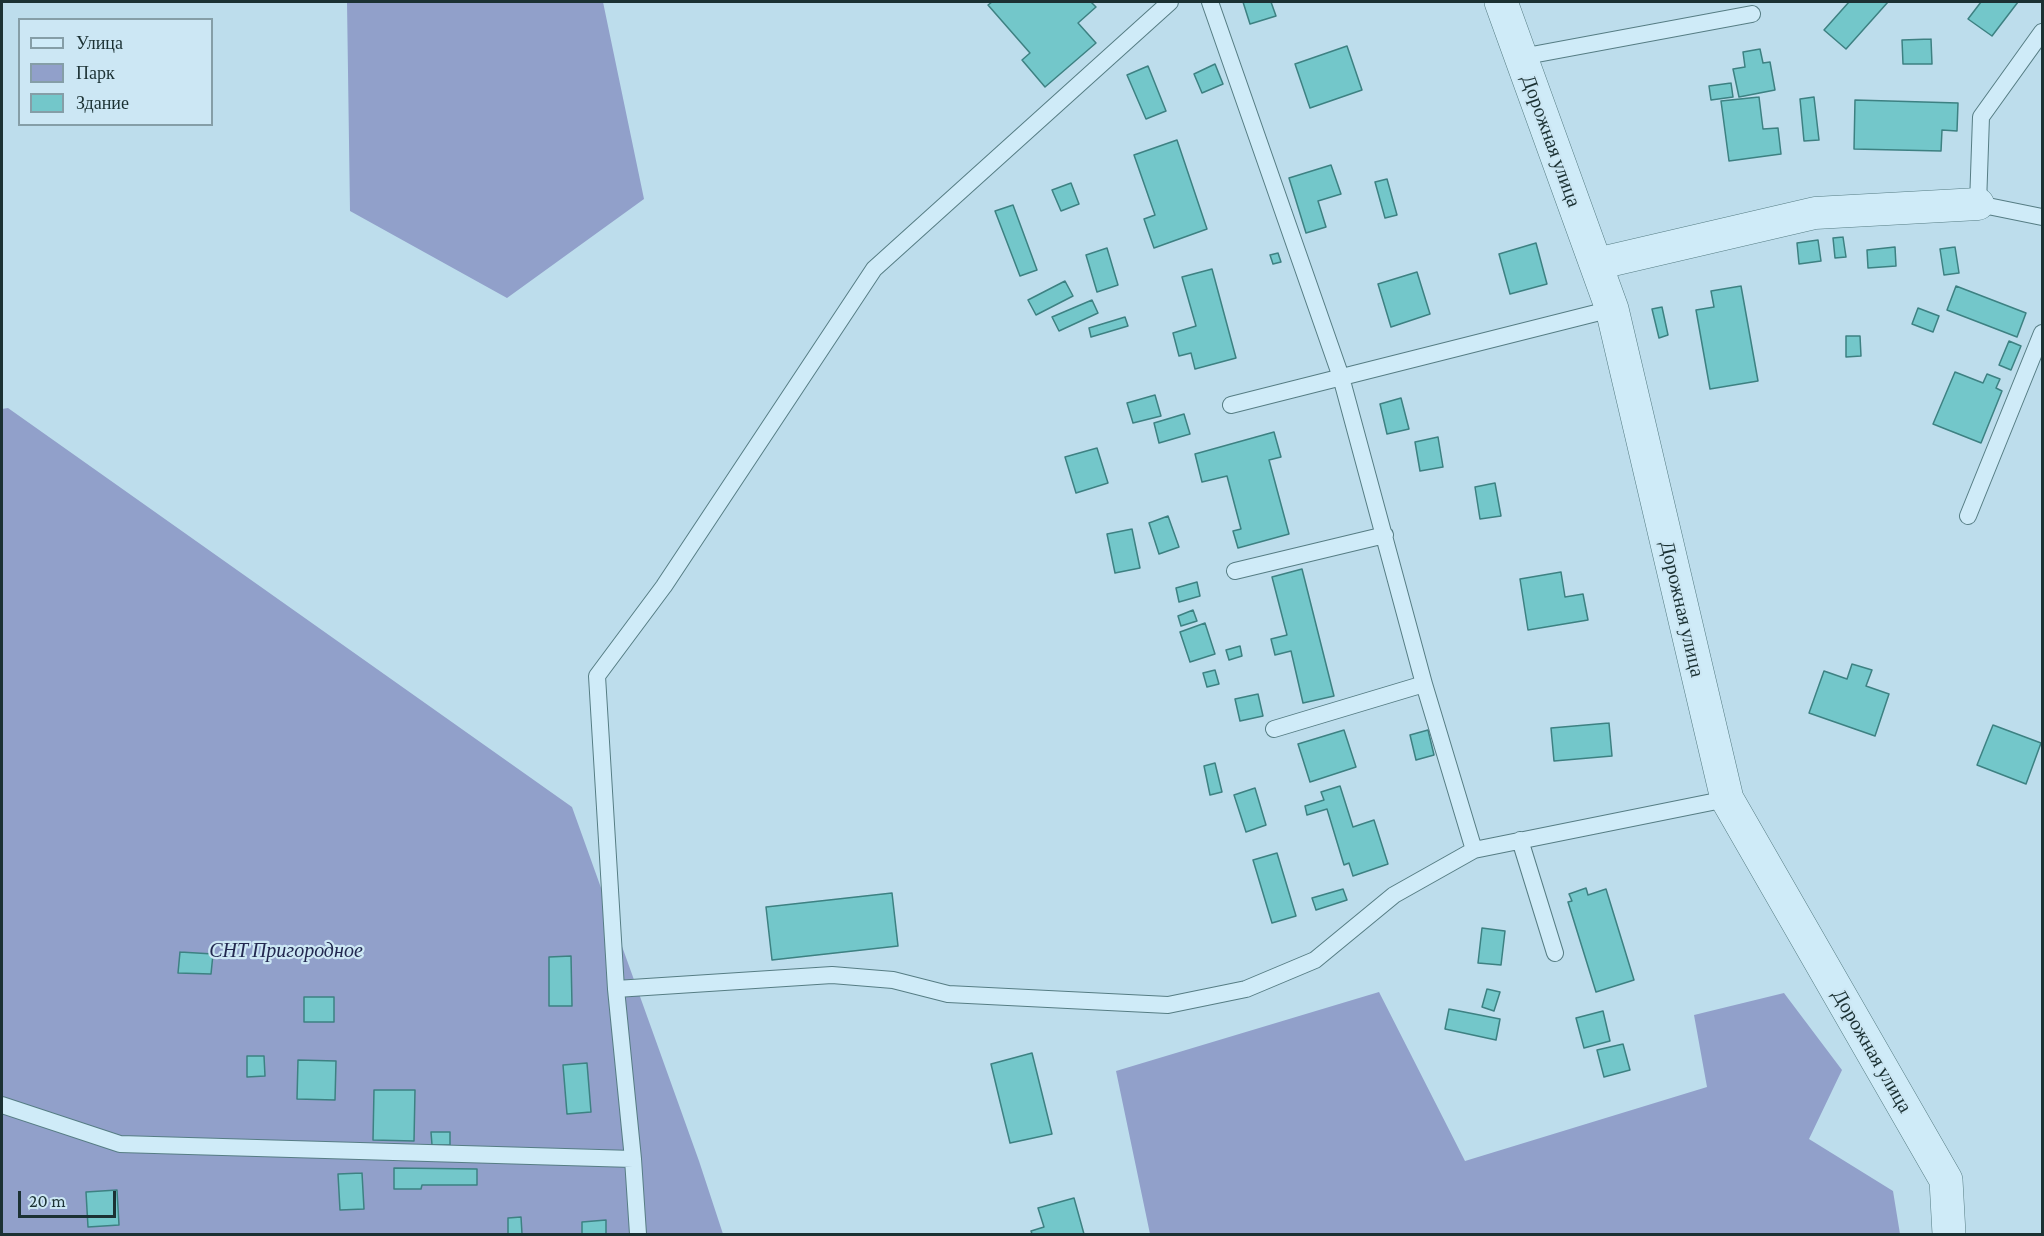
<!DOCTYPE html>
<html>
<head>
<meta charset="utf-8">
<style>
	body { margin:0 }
	#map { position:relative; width:2044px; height:1236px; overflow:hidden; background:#bdddec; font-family:"Crimson Pro",serif }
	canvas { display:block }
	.frame { position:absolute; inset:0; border:3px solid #1b3133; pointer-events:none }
	.legend { position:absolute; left:18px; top:18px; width:195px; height:108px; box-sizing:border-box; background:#cce7f4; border:2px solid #859ea7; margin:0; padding:8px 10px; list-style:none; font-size:18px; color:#1b3133 }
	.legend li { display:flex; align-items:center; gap:12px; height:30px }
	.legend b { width:30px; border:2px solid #859ea7 }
	.scale { position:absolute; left:18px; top:1191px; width:98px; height:27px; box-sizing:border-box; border:3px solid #1b3133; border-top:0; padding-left:8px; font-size:18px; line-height:21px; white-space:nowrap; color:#1b3133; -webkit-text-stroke:4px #cce7f4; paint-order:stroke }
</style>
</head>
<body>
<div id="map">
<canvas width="2044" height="1236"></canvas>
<div class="frame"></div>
<ul class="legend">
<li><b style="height:8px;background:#cfebf8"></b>Улица</li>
<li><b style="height:16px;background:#91a0ca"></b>Парк</li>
<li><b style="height:16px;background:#73c7ca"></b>Здание</li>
</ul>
<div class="scale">20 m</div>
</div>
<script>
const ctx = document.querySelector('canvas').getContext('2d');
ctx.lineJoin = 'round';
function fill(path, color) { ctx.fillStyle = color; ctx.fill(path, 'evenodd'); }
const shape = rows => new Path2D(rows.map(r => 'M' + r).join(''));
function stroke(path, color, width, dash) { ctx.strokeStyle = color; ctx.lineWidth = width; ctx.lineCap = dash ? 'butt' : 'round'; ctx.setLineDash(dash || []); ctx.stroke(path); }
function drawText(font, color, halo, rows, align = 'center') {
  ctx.font = font + ' "Crimson Pro",serif'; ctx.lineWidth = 4.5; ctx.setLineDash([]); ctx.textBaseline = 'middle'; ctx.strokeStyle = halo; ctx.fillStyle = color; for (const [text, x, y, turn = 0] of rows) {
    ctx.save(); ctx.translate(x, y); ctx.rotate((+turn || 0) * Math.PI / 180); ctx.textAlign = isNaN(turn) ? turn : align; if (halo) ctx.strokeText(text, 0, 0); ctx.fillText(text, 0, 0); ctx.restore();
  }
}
fill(shape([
	[347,2,603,2,644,199,507,298,350,211],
	[8,408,572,807,699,1161,723,1234,2,1234,2,409],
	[1379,992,1465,1161,1707,1087,1694,1015,1784,993,1842,1070,1809,1139,1893,1191,1900,1234,1150,1234,1116,1071]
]), '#91a0ca');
const building = shape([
	[992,2,1091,2,1096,7,1078,23,1096,43,1045,87,1022,60,1030,53,988,5,992,2],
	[1243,2,1271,2,1276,16,1250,24,1243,2],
	[1849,2,1888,2,1846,49,1824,30,1849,2],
	[1981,2,2018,2,1992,36,1968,19,1981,2],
	[1931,39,1932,64,1903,64,1902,40,1931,39],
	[1347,46,1362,90,1310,108,1295,64,1347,46],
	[1760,49,1763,63,1770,62,1775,90,1739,97,1733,69,1745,67,1743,52,1760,49],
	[1215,64,1223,84,1202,93,1194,74,1215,64],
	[1148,66,1166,111,1146,119,1127,75,1148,66],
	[1731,83,1733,97,1711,100,1709,86,1731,83],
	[1759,97,1763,129,1778,128,1781,154,1729,161,1721,101,1759,97],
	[1814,97,1819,140,1804,141,1800,99,1814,97],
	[1855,100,1958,103,1957,131,1942,130,1941,151,1854,149,1855,100],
	[1177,140,1207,229,1154,248,1144,219,1155,215,1134,155,1177,140],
	[1331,165,1341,194,1318,201,1326,227,1306,233,1289,178,1331,165],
	[1387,179,1397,215,1385,218,1375,182,1387,179],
	[1071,183,1079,204,1061,211,1052,190,1071,183],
	[1013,205,1037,270,1020,276,995,211,1013,205],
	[1843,237,1846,257,1835,258,1833,238,1843,237],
	[1818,240,1821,261,1799,264,1797,243,1818,240],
	[1536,243,1547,284,1510,294,1499,254,1536,243],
	[1895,247,1896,266,1868,268,1867,250,1895,247],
	[1955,247,1959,273,1944,275,1940,249,1955,247],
	[1107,248,1118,285,1097,292,1086,255,1107,248],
	[1278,253,1281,262,1273,264,1270,255,1278,253],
	[1212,269,1236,358,1195,369,1191,353,1179,356,1173,333,1196,326,1182,277,1212,269],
	[1417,272,1430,314,1391,327,1378,284,1417,272],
	[1065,281,1073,296,1036,315,1028,300,1065,281],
	[1741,286,1758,381,1710,389,1696,310,1714,307,1711,291,1741,286],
	[1956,286,2026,313,2017,337,1947,310,1956,286],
	[1092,300,1098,313,1059,331,1052,317,1092,300],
	[1662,307,1668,335,1659,338,1652,309,1662,307],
	[1918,308,1939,316,1933,332,1912,324,1918,308],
	[1125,317,1128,326,1091,337,1089,328,1125,317],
	[1846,336,1860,336,1861,356,1846,357,1846,336],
	[2009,341,2021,346,2011,370,1999,365,2009,341],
	[1955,372,1983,383,1987,374,2000,379,1996,388,2002,391,1981,443,1933,424,1955,372],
	[1155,395,1161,416,1133,423,1127,403,1155,395],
	[1401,398,1409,429,1387,434,1380,404,1401,398],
	[1184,414,1190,434,1159,443,1154,423,1184,414],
	[1274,432,1281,457,1269,460,1289,534,1238,548,1233,531,1241,529,1227,476,1202,482,1195,454,1274,432],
	[1438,437,1443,467,1420,471,1415,442,1438,437],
	[1097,448,1108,483,1076,493,1065,457,1097,448],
	[1495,483,1501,516,1480,519,1475,487,1495,483],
	[1168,516,1179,547,1159,554,1149,523,1168,516],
	[1132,529,1140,568,1115,573,1107,534,1132,529],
	[1302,569,1334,696,1303,703,1291,651,1275,655,1271,639,1287,635,1272,577,1302,569],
	[1561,572,1565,597,1583,594,1588,620,1528,630,1520,579,1561,572],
	[1197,582,1200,596,1179,602,1176,588,1197,582],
	[1193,610,1197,621,1181,626,1178,616,1193,610],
	[1205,623,1215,654,1190,662,1180,632,1205,623],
	[1240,646,1242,656,1229,660,1226,650,1240,646],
	[1852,664,1872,670,1866,686,1889,694,1875,736,1809,713,1824,671,1847,679,1852,664],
	[1215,670,1219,684,1207,687,1203,673,1215,670],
	[1258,694,1263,716,1240,721,1235,699,1258,694],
	[1609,723,1612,756,1554,761,1551,728,1609,723],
	[1993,725,2041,743,2026,784,1977,765,1993,725],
	[1344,730,1356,767,1310,782,1298,744,1344,730],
	[1428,730,1434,755,1416,760,1410,735,1428,730],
	[1215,763,1222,792,1210,795,1204,766,1215,763],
	[1340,786,1353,827,1374,820,1388,864,1353,876,1349,863,1344,865,1327,809,1307,815,1305,806,1324,800,1321,792,1340,786],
	[1255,788,1266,825,1246,832,1234,795,1255,788],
	[1277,853,1296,916,1272,923,1253,860,1277,853],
	[1586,888,1588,895,1606,889,1634,980,1596,992,1568,902,1572,901,1569,894,1586,888],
	[1343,889,1347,900,1316,910,1312,898,1343,889],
	[892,893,898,946,772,960,766,907,892,893],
	[1482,928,1505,931,1501,965,1478,963,1482,928],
	[180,952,213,954,211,974,178,973,180,952],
	[571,956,572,1006,549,1006,549,957,571,956],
	[1487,989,1500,992,1494,1011,1482,1007,1487,989],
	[304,997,334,997,334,1022,304,1022,304,997],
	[1449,1009,1500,1019,1496,1040,1445,1029,1449,1009],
	[1603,1011,1610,1041,1584,1048,1576,1018,1603,1011],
	[1623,1044,1630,1070,1604,1077,1597,1050,1623,1044],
	[1032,1053,1052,1134,1010,1143,991,1064,1032,1053],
	[247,1056,264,1056,265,1076,247,1077,247,1056],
	[298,1060,336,1061,335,1100,297,1099,298,1060],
	[587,1063,591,1112,567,1114,563,1065,587,1063],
	[374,1090,415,1090,414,1141,373,1140,374,1090],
	[431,1132,450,1132,450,1145,432,1145,431,1132],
	[394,1168,477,1169,477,1185,422,1185,421,1189,394,1189,394,1168],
	[362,1173,364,1209,340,1210,338,1174,362,1173],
	[117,1190,119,1225,88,1227,86,1192,117,1190],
	[1074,1198,1084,1234,1032,1234,1031,1231,1044,1227,1038,1208,1074,1198],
	[521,1217,522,1234,508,1234,508,1218,521,1217],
	[606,1220,606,1234,582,1234,582,1222,606,1220]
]);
fill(building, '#73c7ca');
stroke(building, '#3d8182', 1.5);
const service = shape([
	[1210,2,1341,377,1424,684,1474,850],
	[2042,32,1981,117,1978,204,2042,217],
	[1521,57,1752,14],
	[1231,405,1612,309],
	[1968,516,2042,333],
	[1235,571,1385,535],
	[1274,729,1424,684],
	[1520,840,1555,953],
	[616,989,832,975,893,980,948,994,1168,1005,1246,989,1315,960,1394,895,1474,850,1727,799],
	[2,1105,120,1144,633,1159],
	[638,1234,633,1159,616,989,597,676,664,586,874,269,1170,2]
]);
const minor = shape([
	[1596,264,1815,213,1978,204]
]);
const tertiary = shape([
	[1501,2,1612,309,1727,799,1946,1180,1949,1234]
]);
stroke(service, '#567d84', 18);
stroke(minor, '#567d84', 33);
stroke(tertiary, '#567d84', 34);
stroke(service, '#cfebf8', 16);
stroke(minor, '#cfebf8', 32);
stroke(tertiary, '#cfebf8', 33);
drawText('20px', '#1b3133', '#cce7f4', [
	["Дорожная улица",1551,141,70],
	["Дорожная улица",1682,609,77],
	["Дорожная улица",1872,1051,60]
]);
drawText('italic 20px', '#22284f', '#cce7f4', [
	["СНТ Пригородное",286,951]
]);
</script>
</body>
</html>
